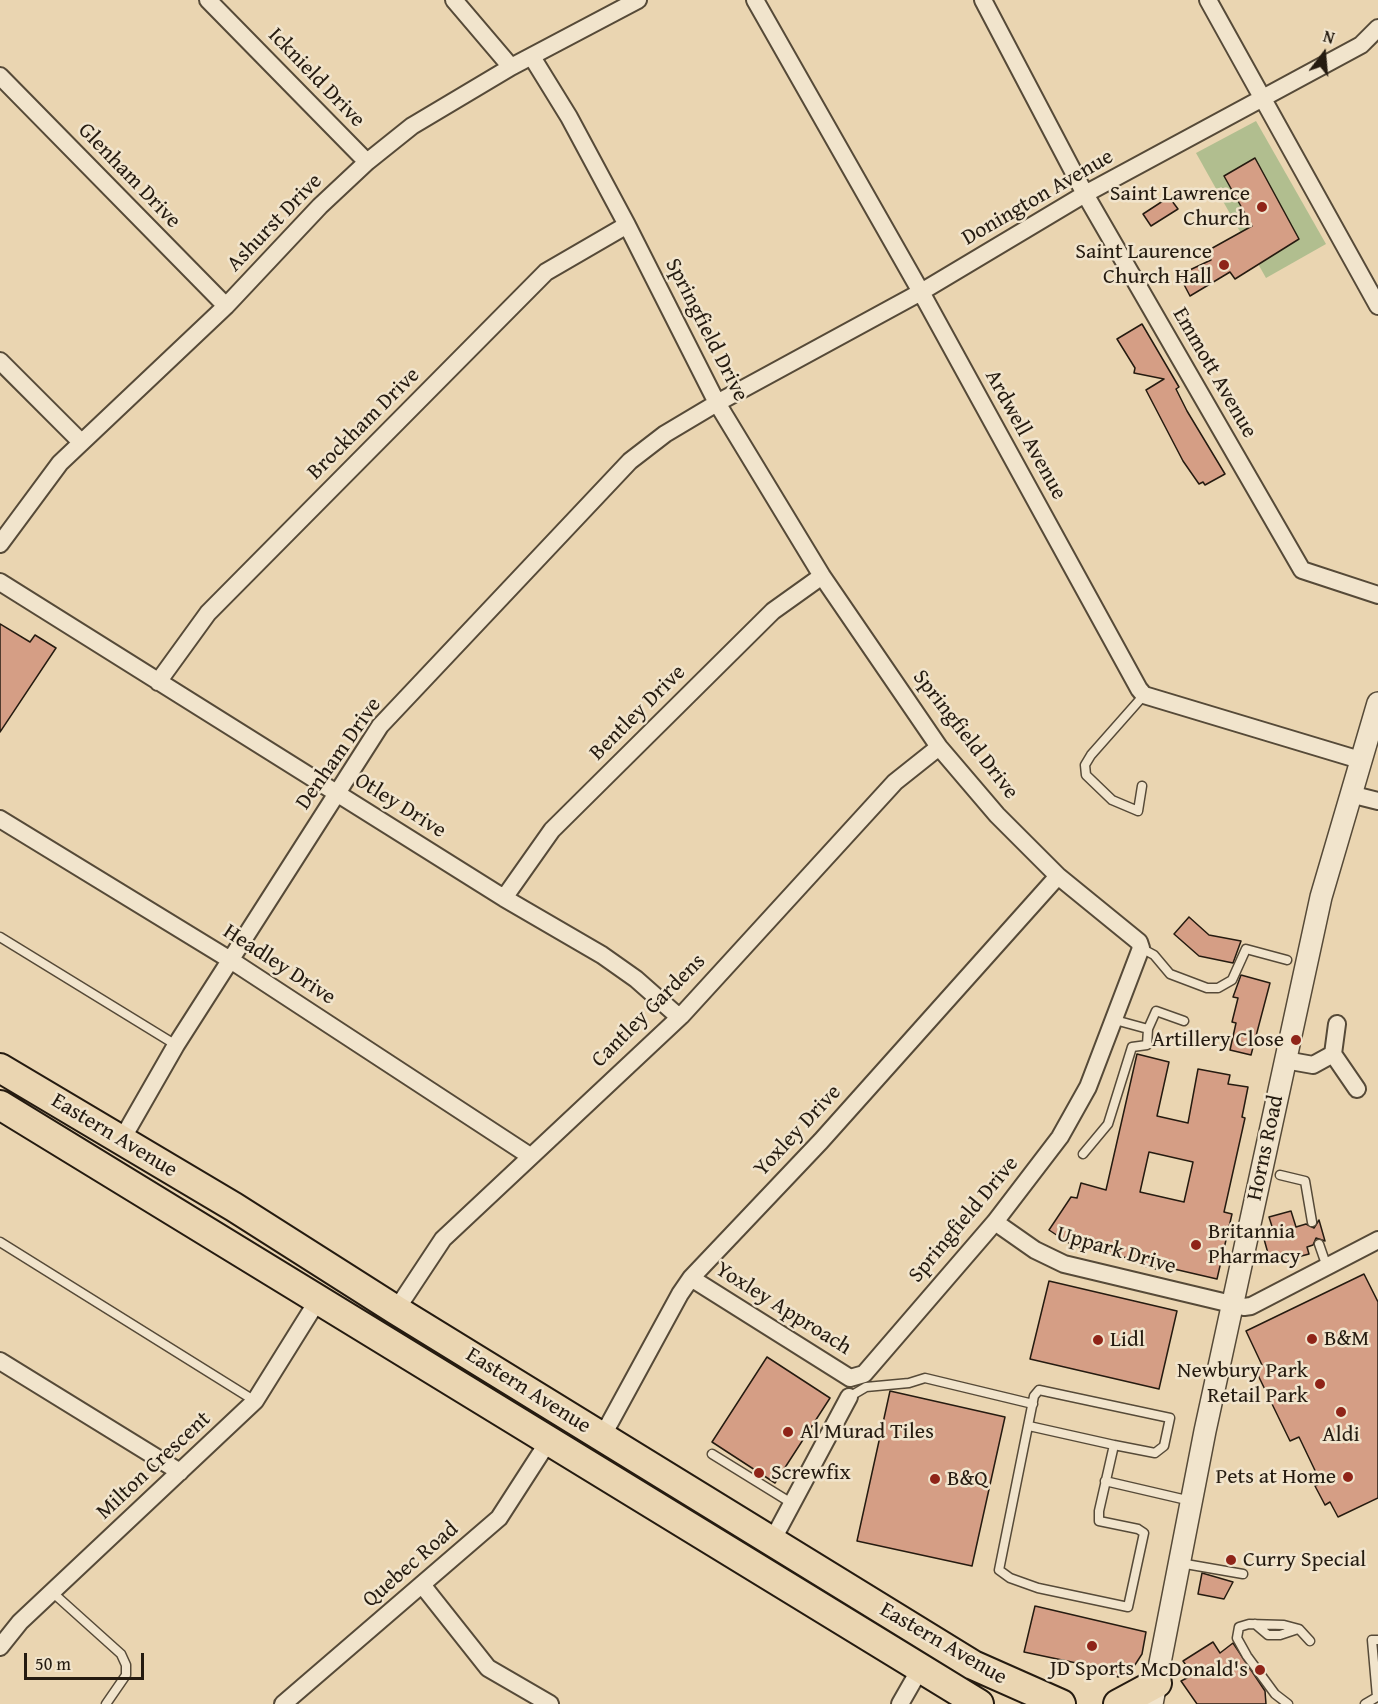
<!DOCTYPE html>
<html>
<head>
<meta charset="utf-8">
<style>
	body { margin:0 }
	#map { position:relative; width:1378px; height:1704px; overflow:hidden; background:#ead5b1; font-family:"Gentium Book Plus",serif }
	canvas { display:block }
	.north { position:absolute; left:1294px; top:24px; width:60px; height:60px; -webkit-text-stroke:4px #f1e4cc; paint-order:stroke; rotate:16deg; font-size:16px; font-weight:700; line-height:24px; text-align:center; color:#251b10 }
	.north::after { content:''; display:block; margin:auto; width:21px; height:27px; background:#251b10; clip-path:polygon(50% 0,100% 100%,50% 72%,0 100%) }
	.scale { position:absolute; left:24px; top:1653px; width:120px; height:27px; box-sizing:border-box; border:3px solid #251b10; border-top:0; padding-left:8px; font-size:18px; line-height:21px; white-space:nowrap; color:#251b10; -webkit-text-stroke:4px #f1e4cc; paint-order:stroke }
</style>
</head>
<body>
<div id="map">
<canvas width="1378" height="1704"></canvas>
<div class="north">N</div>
<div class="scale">50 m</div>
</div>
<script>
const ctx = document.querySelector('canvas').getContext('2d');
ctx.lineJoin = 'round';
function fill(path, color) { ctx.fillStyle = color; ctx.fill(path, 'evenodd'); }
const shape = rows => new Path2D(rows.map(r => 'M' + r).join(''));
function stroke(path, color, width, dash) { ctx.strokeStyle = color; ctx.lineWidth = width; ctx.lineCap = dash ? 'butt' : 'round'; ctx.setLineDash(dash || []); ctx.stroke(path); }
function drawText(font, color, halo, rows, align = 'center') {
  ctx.font = font + ' "Gentium Book Plus",serif'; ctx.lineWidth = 5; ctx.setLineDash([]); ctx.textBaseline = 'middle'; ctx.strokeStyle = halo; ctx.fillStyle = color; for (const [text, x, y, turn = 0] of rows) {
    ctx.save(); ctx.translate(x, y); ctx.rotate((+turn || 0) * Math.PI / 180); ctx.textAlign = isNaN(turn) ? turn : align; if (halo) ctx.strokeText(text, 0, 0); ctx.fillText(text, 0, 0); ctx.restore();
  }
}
fill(shape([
	[1256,121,1326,244,1266,278,1196,153]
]), '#b1be8f');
const building = shape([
	[1255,158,1299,239,1235,279,1230,272,1190,296,1179,275,1211,260,1207,251,1252,226,1224,176,1255,158],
	[1169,197,1178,209,1151,226,1143,214,1169,197],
	[1142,324,1179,387,1176,389,1187,411,1225,474,1205,485,1203,482,1199,484,1183,461,1146,390,1164,379,1134,373,1135,368,1117,339,1142,324],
	[0,624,30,642,35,635,56,648,0,732,0,624],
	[1189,917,1209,935,1241,941,1233,963,1199,956,1174,934,1189,917],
	[1241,975,1270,983,1251,1055,1230,1050,1236,1023,1232,1022,1238,998,1233,997,1241,975],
	[1137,1054,1169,1062,1157,1116,1188,1123,1198,1069,1230,1075,1228,1084,1248,1087,1242,1117,1245,1118,1224,1212,1232,1214,1217,1279,1161,1266,1160,1270,1140,1265,1141,1261,1073,1246,1049,1230,1071,1197,1077,1198,1081,1183,1106,1190,1137,1054],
	[1149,1152,1193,1162,1184,1202,1140,1192,1149,1152],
	[1291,1211,1296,1227,1306,1224,1314,1228,1319,1220,1325,1241,1316,1238,1313,1245,1307,1247,1309,1254,1271,1264,1264,1239,1275,1236,1269,1217,1291,1211],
	[1364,1274,1378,1302,1378,1498,1338,1517,1330,1502,1325,1505,1315,1486,1321,1483,1299,1437,1290,1441,1255,1369,1262,1365,1246,1331,1364,1274],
	[1049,1281,1177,1311,1159,1389,1030,1359,1049,1281],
	[767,1357,830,1398,775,1483,712,1442,767,1357],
	[890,1391,1005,1417,972,1566,857,1541,890,1391],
	[1202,1573,1233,1582,1224,1599,1198,1594,1202,1573],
	[1035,1606,1146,1632,1142,1654,1131,1671,1118,1677,1105,1669,1024,1652,1035,1606],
	[1213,1642,1220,1653,1233,1643,1265,1691,1266,1704,1197,1704,1181,1681,1193,1675,1183,1661,1213,1642]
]);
fill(building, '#d59e85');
stroke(building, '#251b10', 1.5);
const service = shape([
	[1142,786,1138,811,1112,800,1086,775,1085,765,1091,755,1144,695],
	[0,937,176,1045],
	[1141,948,1154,955,1170,974,1207,988,1218,988,1232,980,1246,949,1287,960],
	[1115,1020,1148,1029,1156,1011,1184,1021],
	[1083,1154,1108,1124,1132,1047,1147,1045,1148,1029],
	[1280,1175,1305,1181,1312,1222],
	[0,1242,255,1401],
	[1319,1244,1327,1267],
	[849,1397,866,1387,909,1383,925,1378,1033,1404],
	[1029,1426,1114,1445,1099,1511,1099,1521,1138,1529,1144,1533,1128,1607,1038,1588,1010,1578,999,1570,1034,1396,1039,1390,1170,1418,1164,1446,1155,1453,1114,1445],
	[712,1454,793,1504],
	[1105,1481,1191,1501],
	[1180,1563,1243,1574],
	[52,1592,121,1654,126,1665,126,1675,106,1704],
	[1255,1624,1268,1635,1280,1635,1298,1629],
	[1288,1704,1275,1694,1247,1656,1237,1638,1239,1627,1249,1624,1284,1625,1299,1629,1310,1641],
	[1365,1704,1377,1697,1372,1640,1378,1640]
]);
const minor = shape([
	[208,0,367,162],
	[454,0,511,67],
	[755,0,921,292,1139,689,1144,695,1360,760],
	[983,0,1085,194,1302,570,1378,595],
	[1208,0,1378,306],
	[532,57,569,117,627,225,717,403,822,576,939,747,997,815,1058,876,1139,942,1141,948,1088,1087,1060,1137,995,1222,864,1374,850,1378,691,1278],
	[0,76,226,306],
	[0,361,81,442],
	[0,544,60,463,226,306,320,206,367,162,412,126,511,67,638,0],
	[0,582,504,898,602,955,636,979,679,1017],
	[158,682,208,613,546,272,627,225],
	[1350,794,1378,801],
	[0,819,232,961,530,1156],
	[504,898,552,830,773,611,822,576],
	[1333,1054,1357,1089],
	[1285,1060,1313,1065,1333,1054,1337,1024],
	[121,1141,176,1045,380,726,630,461,665,434,717,403,921,292,1085,194,1361,45,1378,28],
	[995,1222,1035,1250,1064,1264,1244,1307,1251,1306,1378,1240],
	[396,1310,443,1239,681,1016,895,782,939,747],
	[0,1361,180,1472],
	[602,1437,680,1294,691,1278,821,1141,1058,876],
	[772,1541,849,1397],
	[423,1586,488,1668,550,1704],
	[0,1647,20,1622,255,1401,318,1300],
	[283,1704,499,1518,548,1442],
	[900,1704,920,1669]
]);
const tertiary = shape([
	[1152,1704,1205,1431,1321,897,1378,703]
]);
const trunk = shape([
	[0,1068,234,1207,396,1310,973,1665,1061,1704],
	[0,1105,979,1704],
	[1118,1704,1157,1683]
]);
stroke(service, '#564a38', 11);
stroke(minor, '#564a38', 20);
stroke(tertiary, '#564a38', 24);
stroke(trunk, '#251b10', 32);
stroke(service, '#f1e4cc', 8);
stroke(minor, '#f1e4cc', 16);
stroke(tertiary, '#f1e4cc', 21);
stroke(trunk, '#ead5b1', 28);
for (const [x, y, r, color] of [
	[1262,207,6,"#8f2418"],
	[1224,265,6,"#8f2418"],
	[1296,1040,6,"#8f2418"],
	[1196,1245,6,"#8f2418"],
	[1312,1339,6,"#8f2418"],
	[1098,1340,6,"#8f2418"],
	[1320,1384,6,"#8f2418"],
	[1341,1412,6,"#8f2418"],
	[788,1432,6,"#8f2418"],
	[759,1473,6,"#8f2418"],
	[1348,1477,6,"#8f2418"],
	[935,1479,6,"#8f2418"],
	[1231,1560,6,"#8f2418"],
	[1092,1646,6,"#8f2418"],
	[1260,1670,6,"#8f2418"]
]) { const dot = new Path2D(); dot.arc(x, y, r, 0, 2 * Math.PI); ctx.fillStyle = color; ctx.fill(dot); stroke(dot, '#f1e4cc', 2); }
drawText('22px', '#251b10', '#f1e4cc', [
	["Icknield Drive",316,78,46],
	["Glenham Drive",129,176,46],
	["Donington Avenue",1038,198,-30],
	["Ashurst Drive",275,223,-46],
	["Springfield Drive",706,330,63],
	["Emmott Avenue",1214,373,60],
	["Brockham Drive",364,424,-45],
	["Ardwell Avenue",1025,435,61],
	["Bentley Drive",638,713,-45],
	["Springfield Drive",965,735,52],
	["Denham Drive",339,754,-55],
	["Otley Drive",400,806,32],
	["Headley Drive",279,965,33],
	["Cantley Gardens",649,1011,-45],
	["Yoxley Drive",798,1131,-47],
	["Eastern Avenue",114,1136,31],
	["Horns Road",1266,1148,-78],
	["Springfield Drive",964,1220,-50],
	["Uppark Drive",1116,1251,16],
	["Yoxley Approach",783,1309,32],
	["Eastern Avenue",528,1391,32],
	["Milton Crescent",154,1466,-43],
	["Quebec Road",411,1565,-41],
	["Eastern Avenue",943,1644,30]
]);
drawText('22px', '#251b10', '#f1e4cc', [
	["Saint Lawrence",1250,194,"right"],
	["Church",1250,219,"right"],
	["Saint Laurence",1212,252,"right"],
	["Church Hall",1212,277,"right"],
	["Artillery Close",1284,1040,"right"],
	["Britannia",1208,1232],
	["Pharmacy",1208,1257],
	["B&M",1324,1339],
	["Lidl",1110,1340],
	["Newbury Park",1308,1371,"right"],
	["Retail Park",1308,1396,"right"],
	["Al Murad Tiles",800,1432],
	["Aldi",1341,1435,"center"],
	["Screwfix",771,1473],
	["Pets at Home",1336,1477,"right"],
	["B&Q",947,1479],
	["Curry Special",1243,1560],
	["JD Sports",1092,1669,"center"],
	["McDonald's",1248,1670,"right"]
], 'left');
</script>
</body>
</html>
